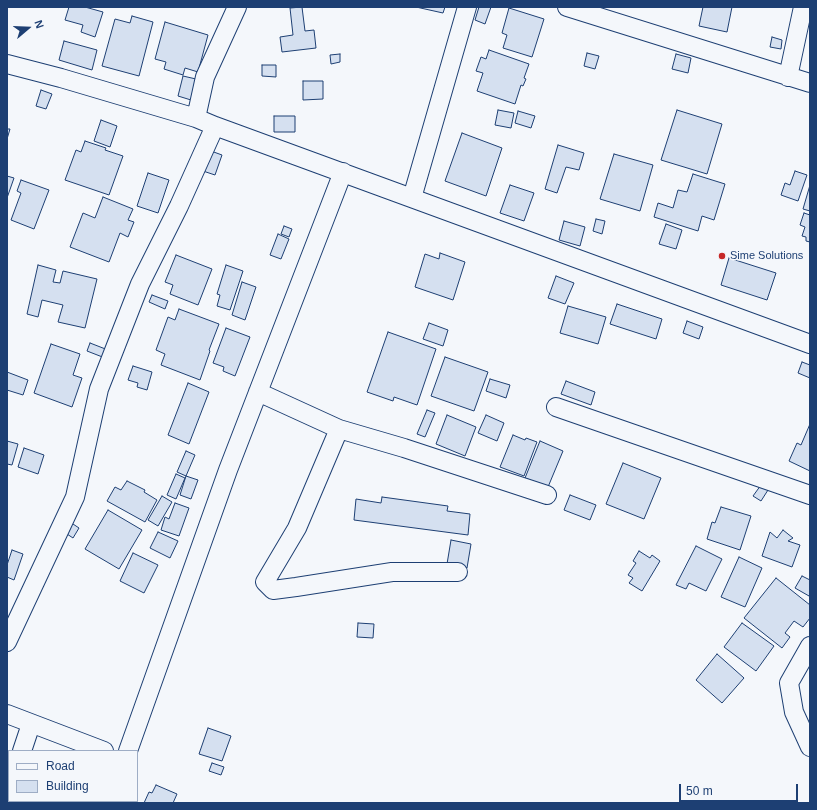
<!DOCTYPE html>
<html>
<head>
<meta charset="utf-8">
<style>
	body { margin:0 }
	#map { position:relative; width:817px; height:810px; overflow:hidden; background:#f4f7fb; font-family:Helvetica,sans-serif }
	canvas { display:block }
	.frame { position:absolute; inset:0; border:8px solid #1d3f73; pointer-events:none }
	.legend { position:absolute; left:8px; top:750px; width:130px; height:52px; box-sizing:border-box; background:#f4f7fb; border:1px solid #9eadc5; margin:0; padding:5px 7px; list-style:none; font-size:12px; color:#1d3f73 }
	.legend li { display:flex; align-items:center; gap:8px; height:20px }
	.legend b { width:20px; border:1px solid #9eadc5 }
	.north { position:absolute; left:8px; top:8px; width:40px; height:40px; -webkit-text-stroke:3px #f4f7fb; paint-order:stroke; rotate:71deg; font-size:11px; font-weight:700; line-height:16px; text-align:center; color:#1d3f73 }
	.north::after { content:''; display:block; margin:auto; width:14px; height:18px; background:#1d3f73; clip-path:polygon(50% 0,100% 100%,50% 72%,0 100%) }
	.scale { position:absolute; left:679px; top:784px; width:119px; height:18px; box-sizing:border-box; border:2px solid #1d3f73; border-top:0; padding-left:5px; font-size:12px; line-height:14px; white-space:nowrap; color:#1d3f73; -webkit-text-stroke:3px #f4f7fb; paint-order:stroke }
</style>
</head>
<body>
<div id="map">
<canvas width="817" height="810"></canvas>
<div class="frame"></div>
<ul class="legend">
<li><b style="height:5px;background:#f4f7fb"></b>Road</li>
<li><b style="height:11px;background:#d5e0f0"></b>Building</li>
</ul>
<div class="north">N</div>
<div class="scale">50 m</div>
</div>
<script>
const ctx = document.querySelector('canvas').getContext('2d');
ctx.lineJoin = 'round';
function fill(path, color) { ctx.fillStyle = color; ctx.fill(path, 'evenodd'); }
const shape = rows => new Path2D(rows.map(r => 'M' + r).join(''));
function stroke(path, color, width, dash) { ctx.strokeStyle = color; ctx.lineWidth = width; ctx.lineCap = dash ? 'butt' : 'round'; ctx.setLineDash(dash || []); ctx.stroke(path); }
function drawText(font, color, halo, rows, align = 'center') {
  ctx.font = font + ' Helvetica,sans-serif'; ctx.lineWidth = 3; ctx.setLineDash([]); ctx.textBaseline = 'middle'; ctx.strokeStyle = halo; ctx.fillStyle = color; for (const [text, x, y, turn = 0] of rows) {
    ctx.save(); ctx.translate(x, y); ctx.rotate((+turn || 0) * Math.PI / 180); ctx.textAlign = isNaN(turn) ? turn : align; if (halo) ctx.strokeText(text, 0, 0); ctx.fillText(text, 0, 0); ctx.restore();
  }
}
const building = shape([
	[69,7,85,7,103,12,95,37,81,32,83,25,65,20,69,7],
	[302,7,305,31,314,30,316,48,282,52,280,37,293,35,290,8,302,7],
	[416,7,445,7,443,13,416,7],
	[479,7,491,7,485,24,475,20,479,7],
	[703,7,732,7,727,32,699,26,703,7],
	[509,8,544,19,532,57,503,48,507,35,502,33,509,8],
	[132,16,153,22,139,76,102,66,115,19,130,23,132,16],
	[165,22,208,35,198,72,185,68,183,75,164,69,166,62,155,59,165,22],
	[772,37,782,40,781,49,770,47,772,37],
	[64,41,97,50,92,70,59,60,64,41],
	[489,50,529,64,524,78,526,79,523,86,521,85,515,104,477,91,483,73,476,71,481,57,486,59,489,50],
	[587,53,599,56,595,69,584,66,587,53],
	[340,54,340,62,331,64,330,55,340,54],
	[676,54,691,58,688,73,672,69,676,54],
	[262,65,276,65,276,77,262,76,262,65],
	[183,76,196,79,191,100,178,96,183,76],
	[303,81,323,81,323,99,303,100,303,81],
	[41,90,52,94,46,109,36,106,41,90],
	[498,110,514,113,511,128,495,125,498,110],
	[677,110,722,124,707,174,661,160,677,110],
	[518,111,535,116,531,128,515,123,518,111],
	[274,116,295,116,295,132,274,132,274,116],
	[101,120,117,126,110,147,94,141,101,120],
	[7,129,10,129,7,139,7,129],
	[462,133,502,148,486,196,445,181,462,133],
	[85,141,106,148,105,150,123,156,109,195,65,180,76,150,81,152,85,141],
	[558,145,584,153,579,170,566,167,557,193,545,189,558,145],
	[211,151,222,155,215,175,203,171,211,151],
	[614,154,653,165,640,211,600,199,614,154],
	[795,171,807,175,798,201,781,195,785,183,790,185,795,171],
	[148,173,169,180,158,213,137,206,148,173],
	[693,174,725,184,714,220,702,216,698,231,654,217,658,203,673,208,678,190,687,192,693,174],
	[7,176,14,178,7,198,7,176],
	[21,180,49,190,34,229,11,220,21,193,17,191,21,180],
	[510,185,534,193,524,221,500,213,510,185],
	[810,185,810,211,803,209,810,185],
	[103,197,133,209,128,220,134,222,128,237,120,233,109,262,70,247,83,213,95,218,103,197],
	[804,213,810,215,810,242,806,241,806,237,802,236,805,227,800,225,804,213],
	[596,219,605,221,602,234,593,231,596,219],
	[564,221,585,227,580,246,559,240,564,221],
	[666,224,682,230,676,249,659,244,666,224],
	[284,226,292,229,289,237,281,234,284,226],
	[278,234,289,239,281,259,270,255,278,234],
	[440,253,465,262,453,300,415,287,425,254,439,259,440,253],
	[176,255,212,269,198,305,170,294,173,285,165,282,176,255],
	[729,258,776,273,767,300,721,285,729,258],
	[38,265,56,270,53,282,60,283,63,271,97,279,85,328,58,322,63,305,42,300,38,317,27,314,38,265],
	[226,265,243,271,230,310,217,306,220,295,217,294,226,265],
	[556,276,574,283,565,304,548,298,556,276],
	[242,282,256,287,245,320,232,315,242,282],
	[152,295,168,301,165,309,149,302,152,295],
	[617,304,662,319,656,339,610,324,617,304],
	[568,306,606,317,598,344,560,333,568,306],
	[179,309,219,324,209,350,210,351,200,380,161,365,165,354,156,350,168,317,175,320,179,309],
	[687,321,703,327,699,339,683,333,687,321],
	[429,323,448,330,443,346,423,339,429,323],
	[226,328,250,337,235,376,223,371,224,367,213,363,226,328],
	[388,332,436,349,417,405,394,397,393,401,367,392,388,332],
	[90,343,108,350,105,358,87,351,90,343],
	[51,344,80,354,73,375,82,378,72,407,34,393,51,344],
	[445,357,488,372,474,411,431,396,445,357],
	[802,362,810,365,810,378,798,373,802,362],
	[133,366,152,372,147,390,137,387,138,383,128,380,133,366],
	[7,372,28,380,23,395,7,390,7,372],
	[490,379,510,385,506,398,486,391,490,379],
	[566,381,595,392,591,405,561,394,566,381],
	[188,383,209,392,189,444,168,435,188,383],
	[427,410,435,413,425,437,417,434,427,410],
	[447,415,476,427,465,456,436,444,447,415],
	[486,415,504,423,497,441,478,433,486,415],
	[810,424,810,471,789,461,797,443,801,445,810,424],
	[513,435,525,440,526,438,537,442,524,476,500,467,513,435],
	[7,441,18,444,12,465,7,464,7,441],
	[540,441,563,451,548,487,525,478,540,441],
	[24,448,44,455,38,474,18,467,24,448],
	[186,451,195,455,186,476,177,472,186,451],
	[623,463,661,478,644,519,606,504,623,463],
	[176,474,185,478,176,499,167,495,176,474],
	[186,476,198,480,191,499,180,495,186,476],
	[127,481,145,490,144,492,157,500,145,522,107,501,115,487,121,490,127,481],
	[761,485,768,490,761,501,753,496,761,485],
	[570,495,596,505,590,520,564,510,570,495],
	[162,496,172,502,158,526,148,520,162,496],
	[382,497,448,506,447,511,470,514,468,535,354,520,356,499,381,503,382,497],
	[175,503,189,508,179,536,161,530,165,517,169,519,175,503],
	[721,507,751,516,740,550,707,539,712,522,715,523,721,507],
	[108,510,142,530,119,569,85,549,108,510],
	[70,522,79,528,73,538,64,532,70,522],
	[783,530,793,538,788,541,800,545,792,567,762,556,770,532,777,538,783,530],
	[158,532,178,541,170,558,150,548,158,532],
	[451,540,471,544,467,568,447,564,451,540],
	[696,546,722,559,706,591,689,583,686,589,676,585,696,546],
	[12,550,23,554,14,580,7,577,7,565,12,550],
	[639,551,650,558,652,555,660,561,642,591,629,583,633,578,628,575,636,563,633,561,639,551],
	[133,553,158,565,144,593,120,581,133,553],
	[739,557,762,568,745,607,721,597,739,557],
	[802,576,810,580,810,593,809,596,795,588,802,576],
	[776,578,810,605,810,618,803,627,794,621,785,633,790,637,782,648,744,618,776,578],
	[358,623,374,624,373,638,357,637,358,623],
	[742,623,774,646,756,671,724,647,742,623],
	[717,654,744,678,722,703,696,680,717,654],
	[208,728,231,736,222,761,199,754,208,728],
	[212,763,224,767,221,775,209,771,212,763],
	[156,785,177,794,173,803,144,803,149,792,152,793,156,785]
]);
fill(building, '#d5e0f0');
stroke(building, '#1d3f73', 1);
const minor = shape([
	[567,7,810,83],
	[7,64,61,78,196,118,215,126,810,344],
	[788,77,803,7],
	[196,118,205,77,237,7],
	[412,198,467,7],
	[258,392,339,429,404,448,547,495],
	[556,407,810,495],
	[339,429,297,528,265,582,273,590,296,587,392,572,458,572],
	[7,642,75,497,99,389,140,284,179,206,215,126],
	[810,646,789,683,794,712,810,747],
	[7,714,104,751],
	[22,751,31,724],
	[128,751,228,470,343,172],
	[7,798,9,792]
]);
stroke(minor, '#1d3f73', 20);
stroke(minor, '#f4f7fb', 18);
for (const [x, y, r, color] of [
	[722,256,4,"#c62828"]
]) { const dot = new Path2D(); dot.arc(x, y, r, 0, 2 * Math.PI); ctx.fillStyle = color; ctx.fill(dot); stroke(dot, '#f4f7fb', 1.5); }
drawText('11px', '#1d3f73', '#f4f7fb', [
	["Sime Solutions",730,256]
], 'left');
</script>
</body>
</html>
